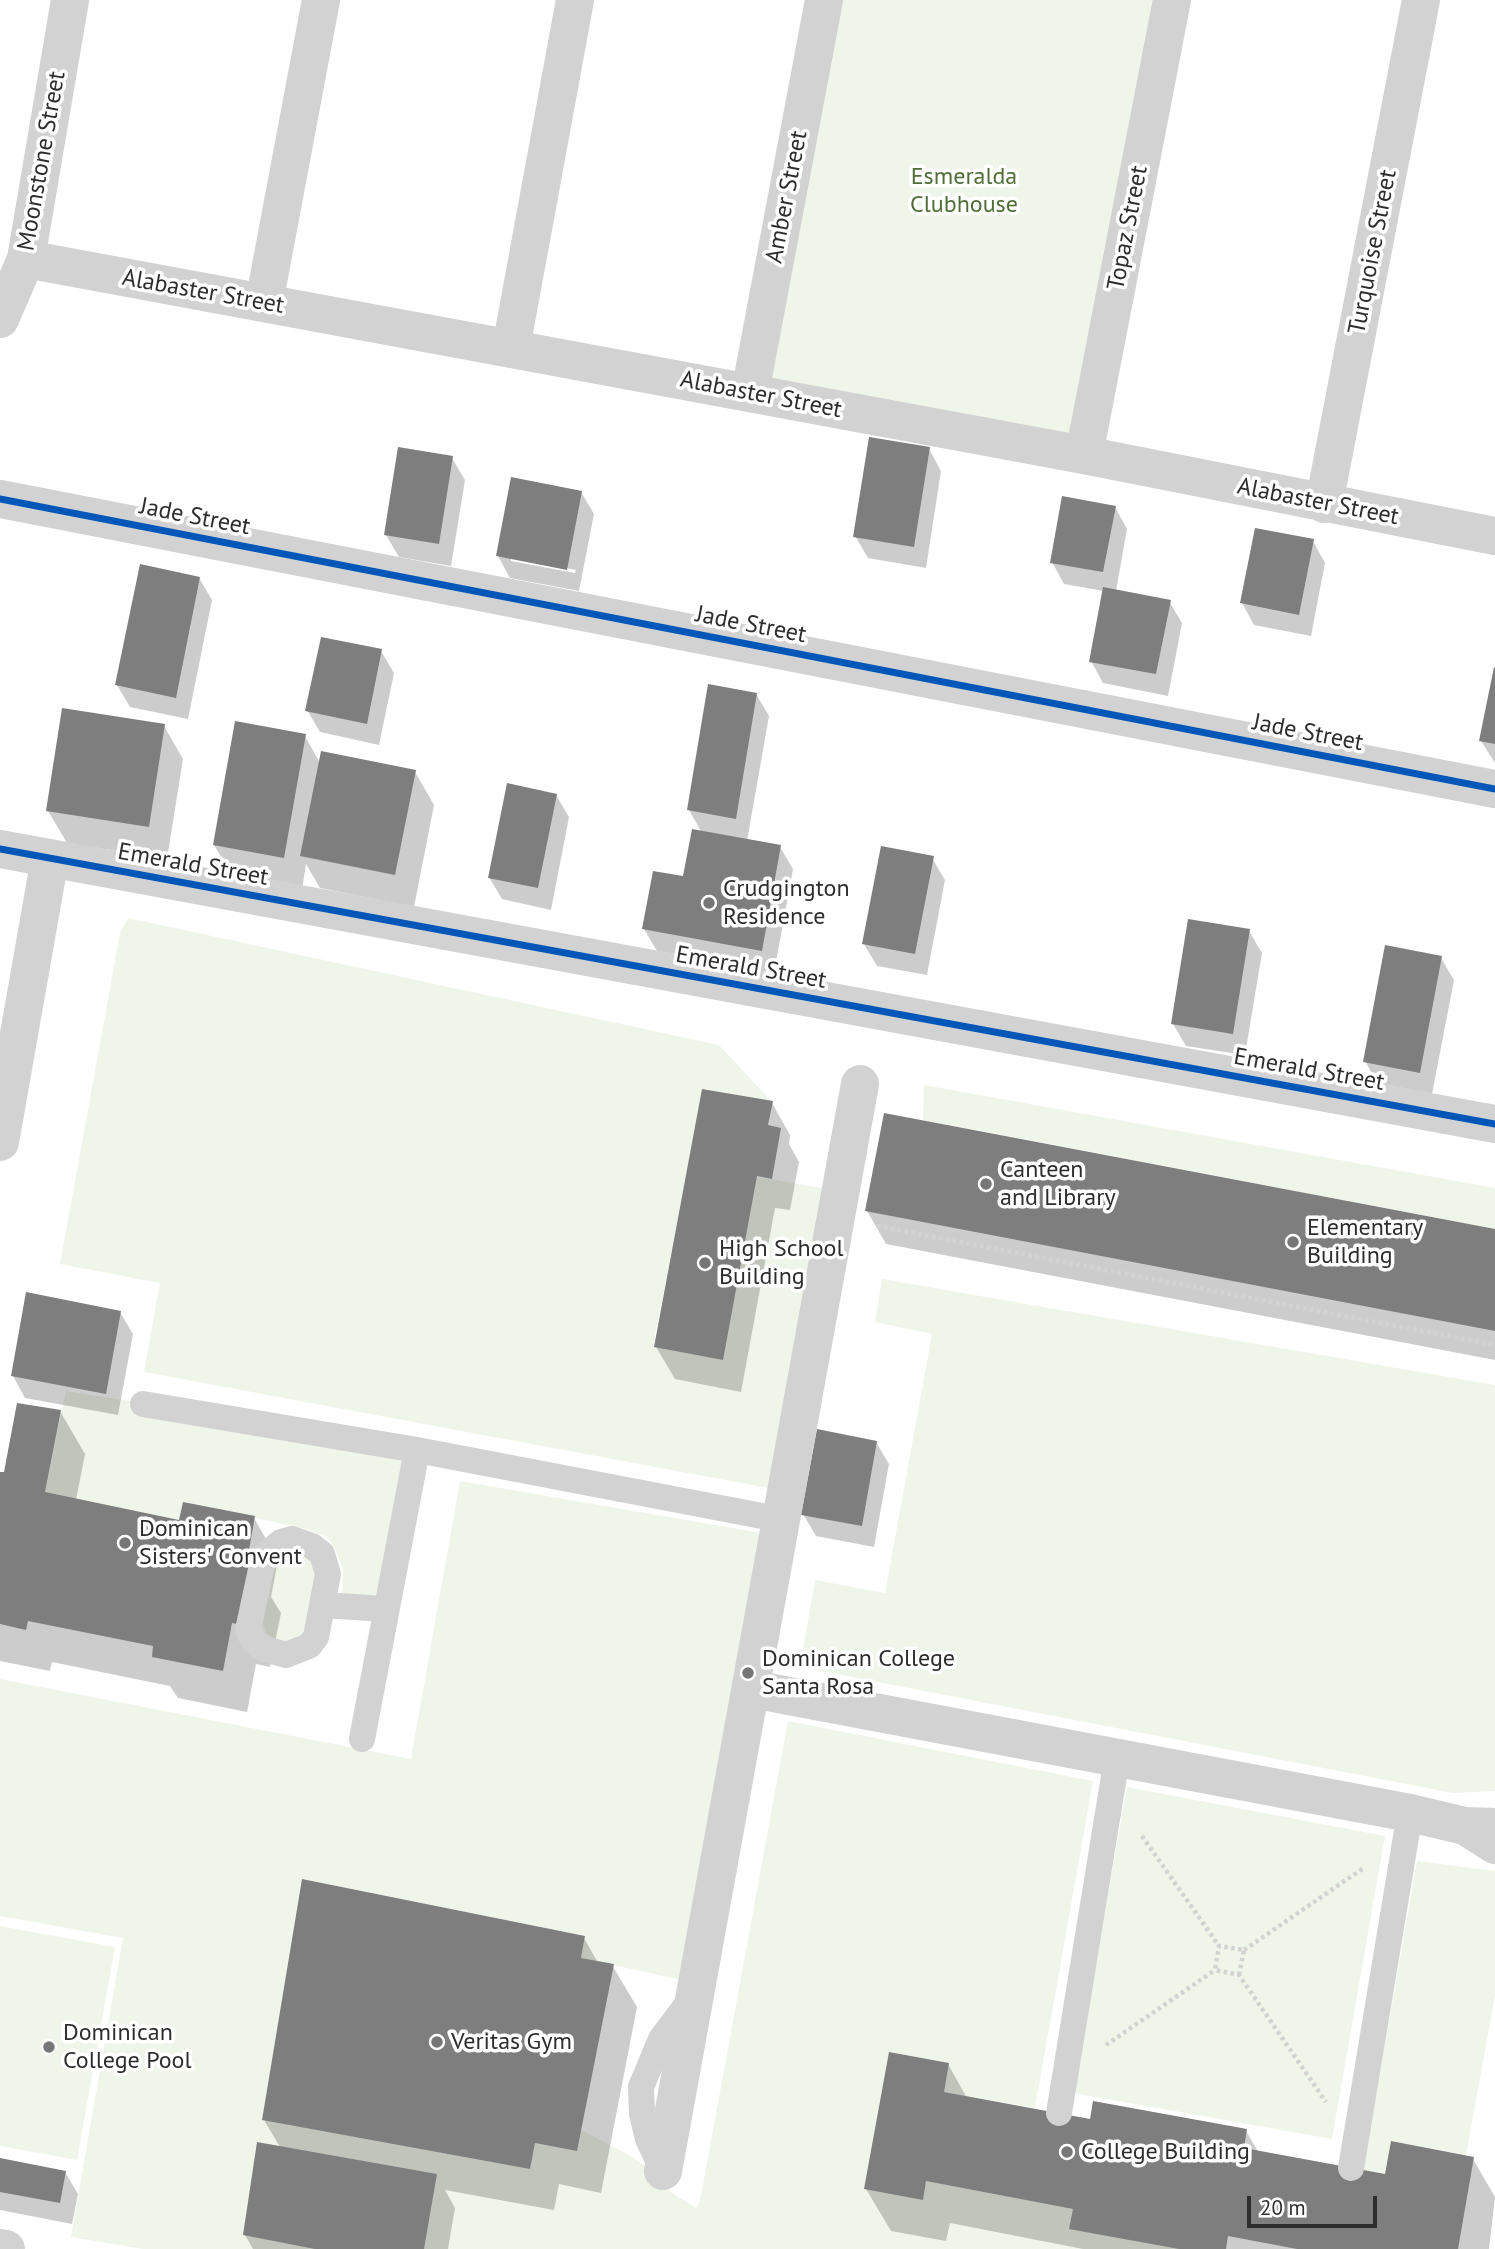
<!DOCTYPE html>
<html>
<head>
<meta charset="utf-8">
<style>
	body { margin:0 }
	#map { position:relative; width:1495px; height:2249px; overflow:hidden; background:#fff; font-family:"PT Sans",sans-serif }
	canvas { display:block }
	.scale { position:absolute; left:1247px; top:2196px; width:130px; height:32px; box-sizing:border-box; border:4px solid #2d2d2d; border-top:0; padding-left:9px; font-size:21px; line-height:24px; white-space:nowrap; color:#2d2d2d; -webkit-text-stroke:5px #fff; paint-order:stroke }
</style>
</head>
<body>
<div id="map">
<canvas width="1495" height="2249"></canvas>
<div class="scale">20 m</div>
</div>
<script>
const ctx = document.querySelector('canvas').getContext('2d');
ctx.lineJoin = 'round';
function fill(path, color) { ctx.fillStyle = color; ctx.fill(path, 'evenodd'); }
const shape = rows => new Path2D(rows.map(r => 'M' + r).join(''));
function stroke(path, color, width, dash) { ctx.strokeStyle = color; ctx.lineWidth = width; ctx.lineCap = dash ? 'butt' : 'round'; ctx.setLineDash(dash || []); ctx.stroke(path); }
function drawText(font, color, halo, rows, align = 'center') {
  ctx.font = font + ' "PT Sans",sans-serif'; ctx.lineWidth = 7; ctx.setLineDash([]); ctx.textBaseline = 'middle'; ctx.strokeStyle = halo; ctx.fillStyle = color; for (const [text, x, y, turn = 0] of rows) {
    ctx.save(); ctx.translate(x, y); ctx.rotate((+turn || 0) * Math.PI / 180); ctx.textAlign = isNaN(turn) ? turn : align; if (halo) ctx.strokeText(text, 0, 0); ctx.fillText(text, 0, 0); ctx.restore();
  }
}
fill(shape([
	[838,0,1163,0,1079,435,764,382],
	[128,918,719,1045,772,1102,703,1089,653,1346,722,1360,756,1177,846,1192,790,1492,144,1372,160,1283,60,1264,120,933],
	[924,1085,1495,1188,1495,1229,923,1120],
	[882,1279,1495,1385,1495,1791,1453,1793,800,1667,815,1580,885,1593,932,1334,875,1322],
	[66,1391,425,1448,397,1603,342,1593,343,1570,334,1546,327,1537,306,1529,183,1502,179,1520,45,1493],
	[460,1481,779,1536,696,1983,581,1958,585,1936,302,1879,262,2120,530,2169,535,2143,577,2151,581,2130,631,2156,651,2171,672,2193,696,2208,700,2201,788,1721,1093,1781,1035,2108,944,2092,949,2063,890,2052,865,2189,922,2200,926,2181,1073,2209,1179,2249,424,2249,437,2174,258,2142,315,2249,143,2249,71,2237,123,1938,0,1916,0,1679,411,1759],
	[292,1551,311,1559,316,1574,305,1629,301,1637,288,1642,276,1640,267,1634,262,1621,273,1566,279,1557],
	[1127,1787,1385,1836,1332,2139,1073,2093],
	[1417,1861,1495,1871,1495,1995,1466,2155,1391,2141,1385,2174,1363,2170],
	[0,1926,115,1947,77,2160,0,2146]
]), '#f0f5ea');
fill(shape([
	[929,449,941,471,926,568,868,558,855,536],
	[452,458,465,480,451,566,399,557,386,535],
	[581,492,594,514,579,591,510,578,498,556],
	[511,557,576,570,575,573,511,561],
	[1115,507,1127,529,1116,591,1169,601,1182,623,1168,696,1103,683,1091,661,1104,591,1064,584,1052,562],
	[1313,541,1325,563,1311,636,1254,625,1242,603],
	[199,578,212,600,188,719,130,707,117,685],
	[381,651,394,673,379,745,320,732,307,710],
	[1495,670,1495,763,1481,741],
	[756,694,769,716,747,841,780,847,793,869,774,973,657,951,644,929,685,878,702,833,689,810],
	[164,726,183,759,167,859,67,843,48,811],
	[305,736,320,763,415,772,434,805,414,907,320,888,306,864,302,890,233,877,214,845],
	[556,795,569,817,551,910,502,899,489,877],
	[932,858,945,880,927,975,877,966,864,944],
	[1249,931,1262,953,1245,1055,1186,1046,1173,1024],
	[1441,958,1454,980,1432,1094,1377,1083,1365,1061],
	[772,1103,790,1135,789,1144,799,1162,790,1210,775,1208,741,1392,675,1379,656,1347],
	[867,1211,1495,1231,1495,1360,886,1244],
	[120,1312,133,1334,118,1415,25,1398,13,1376],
	[60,1411,85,1454,76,1500,180,1522,254,1518,278,1560,271,1597,281,1613,270,1667,256,1664,247,1712,178,1698,170,1686,52,1662,50,1671,0,1661,0,1474,6,1474],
	[876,1442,889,1464,874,1547,816,1536,803,1514],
	[584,1938,598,1963,612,1965,637,2007,601,2193,559,2184,554,2210,445,2190,455,2208,448,2249,253,2249,245,2235,280,2147,264,2120],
	[948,2064,967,2098,1092,2121,1246,2131,1259,2153,1386,2176,1473,2159,1495,2197,1489,2249,1083,2249,950,2223,946,2241,891,2231,866,2189],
	[0,2160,65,2172,78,2194,72,2224,0,2210]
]), '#0003');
fill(shape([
	[869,437,930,447,914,547,853,537],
	[398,447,453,456,439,544,384,535],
	[511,477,582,491,567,570,496,556],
	[1062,496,1116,506,1103,572,1050,563],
	[1255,528,1314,539,1299,615,1240,603],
	[140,564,200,577,176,698,115,685],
	[1103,587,1171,600,1156,674,1089,662],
	[321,637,382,649,367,724,305,711],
	[1494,667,1495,668,1495,744,1479,741],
	[708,684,757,693,736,819,687,810],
	[62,708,165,724,149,827,46,811],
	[235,721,306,734,284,858,213,845],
	[321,751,416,770,395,875,300,856],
	[507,783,557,794,538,888,488,878],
	[692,829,781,845,762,951,642,929,653,871,683,876],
	[881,846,934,856,915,954,862,944],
	[1188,919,1250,929,1233,1034,1171,1024],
	[1385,945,1442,956,1420,1073,1363,1062],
	[702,1089,773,1101,768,1125,781,1128,772,1179,757,1176,723,1360,654,1347],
	[884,1113,1495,1229,1495,1331,865,1211],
	[26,1292,121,1311,106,1394,11,1376],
	[17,1403,61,1410,45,1492,179,1520,183,1502,255,1516,246,1567,258,1569,247,1626,232,1623,223,1671,152,1657,153,1646,28,1621,26,1630,0,1624,0,1472,4,1472],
	[817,1429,877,1441,862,1526,801,1515],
	[302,1879,585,1936,581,1958,614,1964,577,2151,535,2143,530,2169,262,2120],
	[889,2052,949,2063,944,2092,1090,2119,1093,2101,1247,2129,1244,2148,1385,2174,1391,2141,1474,2157,1458,2249,1297,2249,1228,2236,1226,2249,1179,2249,1069,2229,1073,2209,926,2181,923,2200,864,2189],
	[257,2142,437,2174,424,2249,315,2249,243,2235],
	[0,2158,66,2171,60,2203,0,2192]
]), '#7e7e7e');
stroke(shape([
	[877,1226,1495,1345],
	[1142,1836,1219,1946],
	[1244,1950,1365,1867],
	[1239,1975,1244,1950,1219,1946,1215,1970,1239,1975,1326,2102],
	[1106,2045,1215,1970]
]), '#d2d2d2', 4.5, [3.5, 3.5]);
stroke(shape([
	[143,1404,417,1450,783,1520],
	[292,1539,312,1546,322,1554,328,1574,316,1637,309,1646,286,1655,262,1648,253,1640,248,1630,264,1556,281,1542,292,1539],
	[323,1605,385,1609],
	[362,1739,417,1450],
	[1059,2113,1117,1758],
	[1351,2168,1410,1813],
	[663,2171,648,2139,642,2114,641,2087,661,2039,691,1999]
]), '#d2d2d2', 26);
stroke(shape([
	[26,259,1084,455,1495,536],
	[264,303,321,0],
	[0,319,26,259,70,0],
	[511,348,575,0],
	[750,393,824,0],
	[1084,455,1172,0],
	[0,499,1495,789],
	[1324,504,1421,0],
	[0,849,1495,1124],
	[0,1142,50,858],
	[752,1689,1410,1813,1465,1826],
	[1495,1827,1465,1826,1495,1845],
	[663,2171,860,1084],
	[0,2248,6,2249]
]), '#d2d2d2', 38);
stroke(shape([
	[0,499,1495,789],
	[0,849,1495,1124]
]), '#0057b8', 7);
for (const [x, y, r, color] of [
	[709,903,7,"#767676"],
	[986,1184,7,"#767676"],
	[1293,1242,7,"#767676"],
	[705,1263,7,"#767676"],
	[125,1543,7,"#767676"],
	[748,1673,7,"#767676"],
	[437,2042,7,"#767676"],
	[49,2047,7,"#767676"],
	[1067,2152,7,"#767676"]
]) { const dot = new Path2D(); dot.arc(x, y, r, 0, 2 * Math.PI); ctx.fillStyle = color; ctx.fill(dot); stroke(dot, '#fff', 2.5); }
drawText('24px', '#2d2d2d', '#fff', [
	["Moonstone Street",42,161,-80],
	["Amber Street",787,197,-79],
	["Topaz Street",1128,228,-79],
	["Turquoise Street",1373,252,-79],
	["Alabaster Street",203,292,10],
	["Alabaster Street",761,395,11],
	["Alabaster Street",1318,502,11],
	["Jade Street",195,517,11],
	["Jade Street",751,625,11],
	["Jade Street",1308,733,11],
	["Emerald Street",193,865,10],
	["Emerald Street",751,968,10],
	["Emerald Street",1309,1070,10]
]);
drawText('24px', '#4f6d36', '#fff', [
	["Esmeralda",964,177],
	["Clubhouse",964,205]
]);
drawText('24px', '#2d2d2d', '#fff', [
	["Crudgington",723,889],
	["Residence",723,917],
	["Canteen",1000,1170],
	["and Library",1000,1198],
	["Elementary",1307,1228],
	["Building",1307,1256],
	["High School",719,1249],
	["Building",719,1277],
	["Dominican",139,1529],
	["Sisters' Convent",139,1557],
	["Dominican College",762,1659],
	["Santa Rosa",762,1687],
	["Dominican",63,2033],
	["College Pool",63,2061],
	["Veritas Gym",451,2042],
	["College Building",1081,2152]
], 'left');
</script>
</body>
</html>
